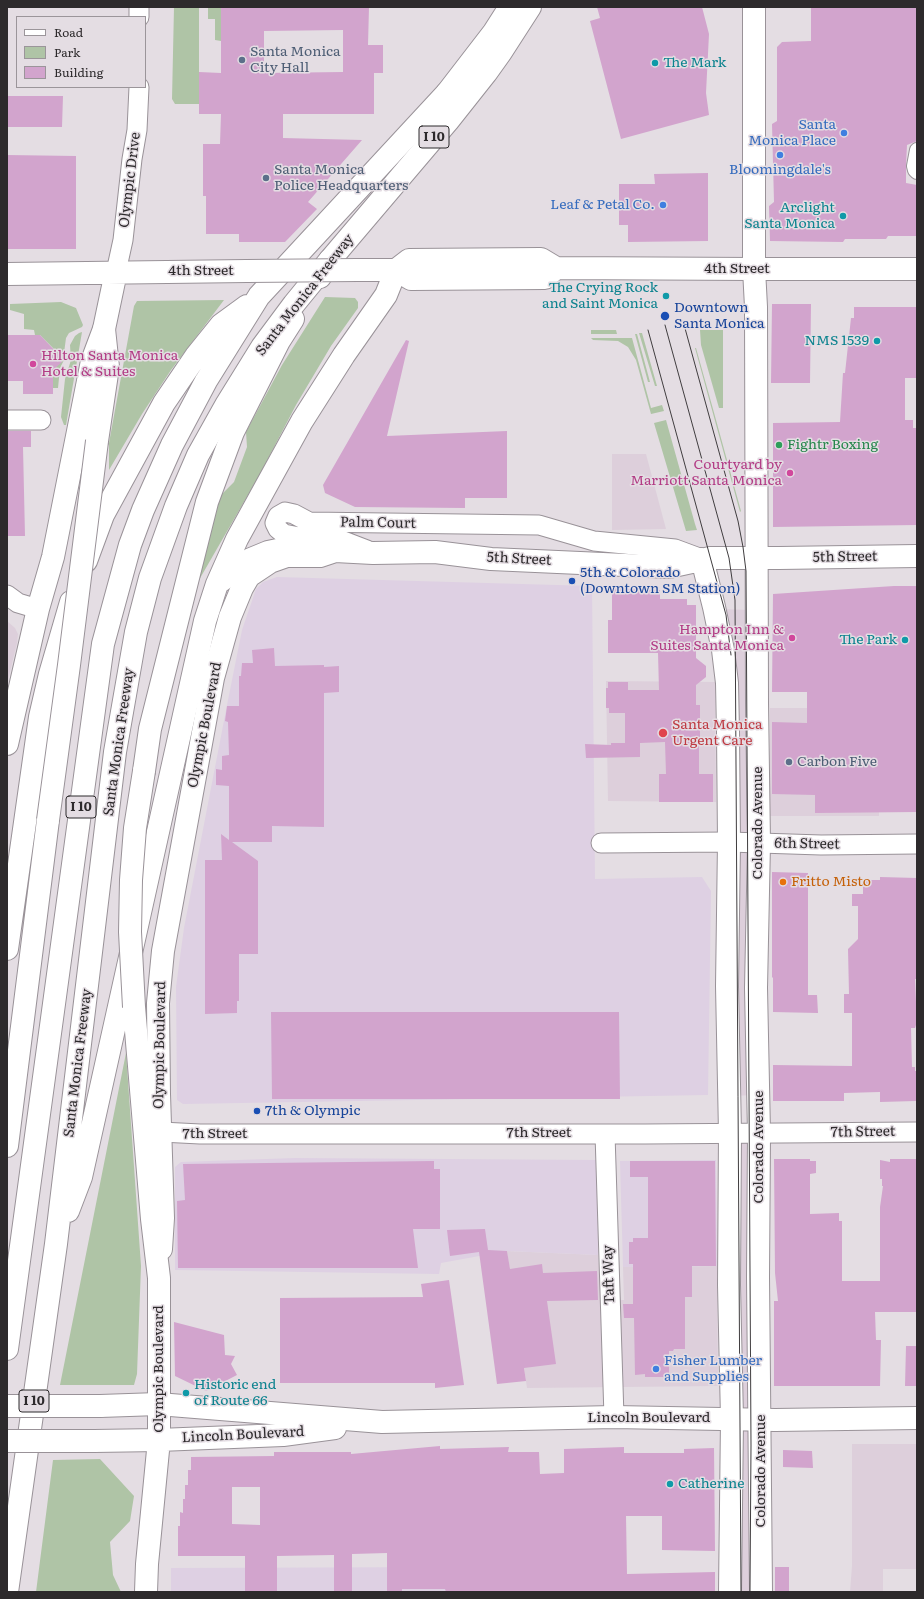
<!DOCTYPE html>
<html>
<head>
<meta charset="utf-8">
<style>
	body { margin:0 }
	#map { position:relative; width:924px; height:1599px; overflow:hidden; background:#e4dde3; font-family:Literata,serif }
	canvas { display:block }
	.frame { position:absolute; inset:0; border:8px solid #2d2a2c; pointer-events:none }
	.legend { position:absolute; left:16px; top:16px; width:130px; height:72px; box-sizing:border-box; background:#e4dde3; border:1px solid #9b959a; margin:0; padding:5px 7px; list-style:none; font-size:12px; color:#2d2a2c }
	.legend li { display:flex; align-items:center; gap:8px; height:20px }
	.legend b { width:20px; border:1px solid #9b959a }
</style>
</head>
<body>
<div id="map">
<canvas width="924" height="1599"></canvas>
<div class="frame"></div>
<ul class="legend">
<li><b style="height:5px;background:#fff"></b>Road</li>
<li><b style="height:11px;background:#afc4a6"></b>Park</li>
<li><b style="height:11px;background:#d2a4cd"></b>Building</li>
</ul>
</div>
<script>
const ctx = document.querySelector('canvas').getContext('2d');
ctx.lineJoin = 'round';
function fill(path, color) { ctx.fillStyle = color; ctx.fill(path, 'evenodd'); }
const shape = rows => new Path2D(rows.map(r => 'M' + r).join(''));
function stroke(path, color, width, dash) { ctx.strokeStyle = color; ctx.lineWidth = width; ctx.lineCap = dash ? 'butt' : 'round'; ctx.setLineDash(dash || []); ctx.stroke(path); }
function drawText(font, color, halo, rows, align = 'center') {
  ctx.font = font + ' Literata,serif'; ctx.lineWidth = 3; ctx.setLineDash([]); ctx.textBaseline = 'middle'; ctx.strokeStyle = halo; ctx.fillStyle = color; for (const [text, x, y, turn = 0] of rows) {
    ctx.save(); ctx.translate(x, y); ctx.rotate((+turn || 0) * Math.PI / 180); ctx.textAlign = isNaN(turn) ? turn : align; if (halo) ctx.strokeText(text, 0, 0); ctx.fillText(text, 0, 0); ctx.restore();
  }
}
fill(shape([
	[612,454,646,454,666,529,612,530],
	[719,609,750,610,752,1095,735,1096],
	[7,621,15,628,18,634,17,643,7,684],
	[606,681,715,682,716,802,608,801],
	[770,708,879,708,879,816,770,816],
	[735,1139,753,1139,754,1592,736,1592],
	[507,1251,598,1255,602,1300,624,1300,623,1267,717,1266,718,1386,527,1388],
	[852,1444,917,1444,917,1569,883,1569,883,1592,850,1592,852,1566]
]), '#ddcfdb');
fill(shape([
	[277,577,592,586,595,879,702,877,711,891,708,1095,183,1104,177,1100,176,987,184,928,227,705,242,630,256,589,263,582],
	[295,1158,597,1160,598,1255,507,1251,441,1263,439,1274,175,1270,175,1167,181,1162],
	[716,1160,717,1266,623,1267,620,1161],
	[462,1567,465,1592,171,1592,171,1568]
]), '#ded0e3');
fill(shape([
	[174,7,199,7,199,104,175,104,172,99],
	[208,7,221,7,221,41,215,40,215,19,208,19],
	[325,297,355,298,358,302,358,308,331,346,296,405,260,474,199,580,219,497,234,482,247,447,246,432,282,365],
	[224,300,171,370,142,414,109,470,109,443,134,306,137,301],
	[61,302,76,308,83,325,82,327,69,333,66,338,64,353,64,360,60,368,58,388,53,388,53,365,61,362,61,358,58,354,54,354,54,349,40,335,35,335,34,330,24,329,24,314,10,310,10,304],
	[591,330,616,330,617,334,591,334],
	[700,330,723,330,723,408,719,408,701,345],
	[82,332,66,425,64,425,61,417,65,379,71,360,70,345,75,336,79,333],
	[639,333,642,333,657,386,655,386],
	[635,334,637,334,650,382,648,382],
	[591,338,632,338,651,408,662,405,664,411,651,414,636,360,628,347,618,341,593,340],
	[695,348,696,348,713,409,741,511,740,512],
	[666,420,695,524,697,530,686,531,654,423],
	[126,1053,141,1266,137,1374,134,1385,60,1385],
	[100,1459,134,1496,130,1521,110,1542,113,1575,121,1592,36,1592,53,1460]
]), '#afc4a6');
fill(shape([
	[221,7,369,7,368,45,383,45,383,73,374,73,374,114,283,114,283,138,362,140,308,202,317,209,285,242,239,242,239,234,206,234,206,196,203,196,203,144,220,144,221,114,199,114,199,72,221,73],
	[343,30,343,72,264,73,264,31],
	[597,7,702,7,709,34,706,93,709,115,621,139,590,21,600,18],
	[811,7,917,7,917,141,907,145,906,165,906,183,917,185,917,236,888,236,886,239,845,239,843,242,770,241,769,206,774,202,772,124,777,121,777,47,782,42,811,41],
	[7,96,63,96,62,127,7,127],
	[7,155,76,156,76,249,7,249],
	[708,173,708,241,628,242,628,225,619,225,619,184,655,184,654,174],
	[772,304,811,304,810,383,771,383],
	[854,307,917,307,917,378,905,378,905,420,913,420,913,428,917,428,917,525,773,527,773,423,840,422,843,373,845,373,851,318,854,318],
	[7,335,40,335,60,356,62,362,53,370,53,394,23,394,23,381,7,381],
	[406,340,409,341,387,436,507,431,507,498,465,498,465,508,355,507,325,493,323,485],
	[7,431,31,431,31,447,23,447,25,536,7,536],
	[894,586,917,586,917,812,815,813,815,795,772,794,772,722,807,723,807,692,772,692,773,594],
	[612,587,625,587,625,589,660,590,660,599,687,599,687,605,696,605,696,658,706,666,706,677,696,685,696,705,700,705,700,742,699,742,699,774,713,774,713,802,659,802,659,774,666,774,665,742,640,743,640,757,586,758,585,744,611,745,611,743,625,743,625,713,609,713,609,708,606,708,606,688,608,688,608,682,628,682,628,690,659,690,658,653,608,653,608,620,612,620],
	[274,648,275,666,324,665,324,667,339,666,339,692,324,693,324,827,272,826,272,842,232,842,258,861,258,954,239,954,239,1001,237,1001,237,1013,205,1014,205,860,222,860,221,834,229,840,229,786,216,785,216,769,222,770,222,756,229,755,228,722,225,721,227,706,239,706,239,676,241,676,242,663,253,663,252,650],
	[772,872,808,873,808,995,817,995,818,1013,773,1012,773,978,772,977],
	[880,877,917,878,917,979,915,979,917,1025,916,1025,915,1028,911,1028,912,1067,915,1067,915,1071,917,1071,916,1101,880,1102,880,1092,844,1093,844,1101,773,1101,773,1065,852,1066,852,1013,844,1013,844,994,849,994,848,949,858,939,858,906,852,906,852,894,863,894,863,880,880,880],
	[271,1012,619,1012,620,1099,272,1099],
	[774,1159,810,1159,810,1161,816,1161,816,1173,810,1174,810,1214,839,1213,839,1221,842,1221,842,1281,880,1281,880,1207,883,1186,882,1186,882,1179,880,1179,880,1160,890,1162,890,1159,916,1159,917,1312,875,1312,876,1340,881,1340,880,1386,774,1386,774,1301,778,1301,775,1273],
	[434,1161,434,1169,440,1169,440,1229,413,1229,418,1268,178,1268,177,1201,185,1200,183,1164],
	[630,1161,715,1161,716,1266,692,1266,692,1297,685,1297,685,1349,674,1349,673,1351,669,1351,669,1377,645,1377,645,1374,635,1375,634,1318,624,1318,623,1304,633,1304,633,1264,629,1264,629,1242,633,1242,633,1238,648,1238,648,1177,630,1177],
	[485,1229,488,1250,507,1251,510,1269,542,1264,543,1273,597,1271,598,1300,547,1301,556,1364,524,1368,526,1381,497,1384,479,1252,450,1256,447,1230],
	[449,1280,464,1385,435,1388,435,1383,280,1383,280,1298,423,1297,421,1284],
	[174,1322,224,1335,225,1355,235,1356,231,1364,237,1375,206,1391,175,1376],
	[906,1346,917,1346,917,1386,905,1386],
	[440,1446,440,1449,509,1447,508,1452,539,1452,540,1474,564,1473,564,1449,624,1447,624,1453,684,1453,684,1449,714,1448,715,1551,662,1550,662,1516,626,1516,627,1574,715,1572,715,1592,446,1592,445,1589,402,1589,402,1592,387,1592,387,1553,352,1554,352,1592,334,1592,334,1555,277,1556,277,1592,245,1592,245,1556,178,1556,178,1526,180,1526,180,1512,183,1513,183,1499,185,1499,185,1485,188,1485,188,1470,191,1470,191,1457,274,1456,274,1452,351,1452,351,1454],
	[232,1487,260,1487,260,1525,232,1524],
	[783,1450,812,1451,813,1468,783,1467],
	[775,1567,789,1567,789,1592,775,1592]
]), '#d2a4cd');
const pedestrian = shape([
	[917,150,914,166,915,170,917,172]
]);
const minor = shape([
	[139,7,139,17],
	[116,272,123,240,132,159,137,130,139,87],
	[7,420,41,420],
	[367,550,341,540,299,537,284,534,278,529,275,523,278,516,285,512,294,514,309,522,539,525,594,541,675,549,702,559],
	[7,595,18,603,38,609],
	[601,843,729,842,821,845,917,844],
	[161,1132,200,1134,645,1134,917,1132],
	[605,1134,614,1417]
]);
const tertiary = shape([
	[754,269,917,269],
	[757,558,779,558,917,556]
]);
const secondary = shape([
	[754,7,754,269,756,307,757,703,759,843,756,988,759,1133,758,1277,761,1592],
	[357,270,396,270,411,279,545,278,556,268],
	[396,270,409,260,541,259,556,268,754,269],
	[7,274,247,271],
	[702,559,714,607,723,650,727,683,728,732,729,842,727,986,730,1133,729,1285,732,1419,730,1592],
	[7,744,38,609,53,557,92,361,104,329,116,272],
	[161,1249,163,1218,159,1094,158,1003,163,951,213,678,230,617,242,588,249,576,270,562,287,556,320,556,335,551,373,553,435,552,491,559,669,567,710,558,757,558]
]);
const primary = shape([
	[100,1406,158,1404,382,1422,614,1417,775,1420,917,1418],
	[146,1592,147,1564,159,1440,283,1435,335,1428]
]);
const trunk = shape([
	[447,93,494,32,510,7],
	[320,277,330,260,448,121,486,73,501,52,530,7],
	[144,771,150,729,207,502,233,432,279,341,293,319],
	[94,1441,159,1440,159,1278,152,1219,134,1007]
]);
const motorway = shape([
	[97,441,108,367,104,329],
	[86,561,103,515,164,403,196,356,221,325,247,306],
	[218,583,251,559,268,552,287,548,313,549,335,551],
	[7,949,40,717,50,674,71,602],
	[7,1146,48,820],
	[68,1211,81,1177,205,621,217,584,237,539,302,421,344,355,386,295,396,270],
	[7,1349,103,644,130,545,143,510,172,445,206,381,259,296,447,93],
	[7,1592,56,1244,115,752,136,632,150,578,176,506,198,455,226,405,262,347,294,304,330,260]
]);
stroke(pedestrian, '#999298', 16);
stroke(minor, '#999298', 21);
stroke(tertiary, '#999298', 24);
stroke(secondary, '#999298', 24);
stroke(primary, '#999298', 24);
stroke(trunk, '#999298', 24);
stroke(motorway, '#999298', 24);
stroke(pedestrian, '#fff', 14);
stroke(minor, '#fff', 19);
stroke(tertiary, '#fff', 22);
stroke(secondary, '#fff', 22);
stroke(primary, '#fff', 22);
stroke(trunk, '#fff', 22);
stroke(motorway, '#fff', 22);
stroke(shape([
	[683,321,738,521,743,547,746,571,751,1445,750,1592],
	[665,325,729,558,735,600,741,1592],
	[648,330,726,615,731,655]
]), '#403d3f', 1);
const secondaryBridge = shape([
	[247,271,357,270]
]);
const primaryBridge = shape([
	[7,1406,100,1406]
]);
const trunkBridge = shape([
	[134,1007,130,932,131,880,135,828,144,771],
	[7,1441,94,1441]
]);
const motorwayBridge = shape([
	[48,820,69,665,97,441]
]);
stroke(secondaryBridge, '#999298', 24, []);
stroke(primaryBridge, '#999298', 24, []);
stroke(trunkBridge, '#999298', 24, []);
stroke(motorwayBridge, '#999298', 24, []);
stroke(secondaryBridge, '#fff', 22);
stroke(primaryBridge, '#fff', 22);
stroke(trunkBridge, '#fff', 22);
stroke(motorwayBridge, '#fff', 22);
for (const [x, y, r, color] of [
	[242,60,4,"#5c6f8a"],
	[655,63,4,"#0f9aa8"],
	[844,133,4,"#3f7fe0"],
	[780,155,4,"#3f7fe0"],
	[266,178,4,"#5c6f8a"],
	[663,205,4,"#3f7fe0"],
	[843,216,4,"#0f9aa8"],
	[666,296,4,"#0f9aa8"],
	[665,316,5,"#1a4fb4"],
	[877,341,4,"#0f9aa8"],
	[33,364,4,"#d1479c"],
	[779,445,4,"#2e9e5b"],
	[790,473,4,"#d1479c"],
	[572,581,4,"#1a4fb4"],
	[792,638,4,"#d1479c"],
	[905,640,4,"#0f9aa8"],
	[663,733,5,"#e0444e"],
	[789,762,4,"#5c6f8a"],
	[783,882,4,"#e8710a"],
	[257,1111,4,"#1a4fb4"],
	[656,1369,4,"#3f7fe0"],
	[186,1393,4,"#0f9aa8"],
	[670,1484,4,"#0f9aa8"]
]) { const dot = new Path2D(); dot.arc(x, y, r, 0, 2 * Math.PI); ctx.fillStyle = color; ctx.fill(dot); stroke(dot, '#e4dde3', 1.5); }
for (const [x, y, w] of [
	[434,137,30],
	[81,807,30],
	[34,1401,30]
]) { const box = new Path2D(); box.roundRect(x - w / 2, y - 11, w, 22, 3); ctx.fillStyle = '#e4dde3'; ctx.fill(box); stroke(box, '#2d2a2c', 1); }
drawText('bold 13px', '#2d2a2c', null, [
	["I 10",434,137],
	["I 10",81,807],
	["I 10",34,1401]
]);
drawText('14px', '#4e5e75', '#e4dde3', [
	["Santa Monica",250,52],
	["City Hall",250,68],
	["Santa Monica",274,170],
	["Police Headquarters",274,186],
	["Carbon Five",797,762]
], 'left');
drawText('14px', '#0d838f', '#e4dde3', [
	["The Mark",663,63,"left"],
	["Arclight",835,208],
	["Santa Monica",835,224],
	["The Crying Rock",658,288],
	["and Saint Monica",658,304],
	["NMS 1539",869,341],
	["The Park",897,640],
	["Historic end",194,1385,"left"],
	["of Route 66",194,1401,"left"],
	["Catherine",678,1484,"left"]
], 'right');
drawText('14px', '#366cbe', '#e4dde3', [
	["Santa",836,125],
	["Monica Place",836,141],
	["Bloomingdale's",780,170,"center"],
	["Leaf & Petal Co.",655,205],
	["Fisher Lumber",664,1361,"left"],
	["and Supplies",664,1377,"left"]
], 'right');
drawText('14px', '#2d2a2c', '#e4dde3', [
	["Olympic Drive",130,180,-83],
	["4th Street",737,269],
	["4th Street",201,271],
	["Santa Monica Freeway",305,295,-52],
	["Palm Court",378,523,1],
	["5th Street",845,557,-1],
	["5th Street",519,559,3],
	["Olympic Boulevard",205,725,-79],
	["Santa Monica Freeway",119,742,-82],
	["Colorado Avenue",758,823,-90],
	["6th Street",807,844,1],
	["Olympic Boulevard",160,1045,-89],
	["Santa Monica Freeway",78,1063,-83],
	["7th Street",863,1132,-1],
	["7th Street",539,1133],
	["7th Street",215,1134],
	["Colorado Avenue",759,1147,-90],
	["Taft Way",609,1275,-92],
	["Olympic Boulevard",159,1369,-90],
	["Lincoln Boulevard",649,1418],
	["Lincoln Boulevard",243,1435,-3],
	["Colorado Avenue",761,1471,-90]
]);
drawText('14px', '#164399', '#e4dde3', [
	["Downtown",674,308],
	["Santa Monica",674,324],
	["5th & Colorado",580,573],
	["(Downtown SM Station)",580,589],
	["7th & Olympic",265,1111]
], 'left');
drawText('14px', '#b23c85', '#e4dde3', [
	["Hilton Santa Monica",41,356,"left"],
	["Hotel & Suites",41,372,"left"],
	["Courtyard by",782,465],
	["Marriott Santa Monica",782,481],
	["Hampton Inn &",784,630],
	["Suites Santa Monica",784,646]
], 'right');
drawText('14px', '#27864d', '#e4dde3', [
	["Fightr Boxing",787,445]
], 'left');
drawText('14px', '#be3a42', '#e4dde3', [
	["Santa Monica",672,725],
	["Urgent Care",672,741]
], 'left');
drawText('14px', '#c56008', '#e4dde3', [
	["Fritto Misto",791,882]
], 'left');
</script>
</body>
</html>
